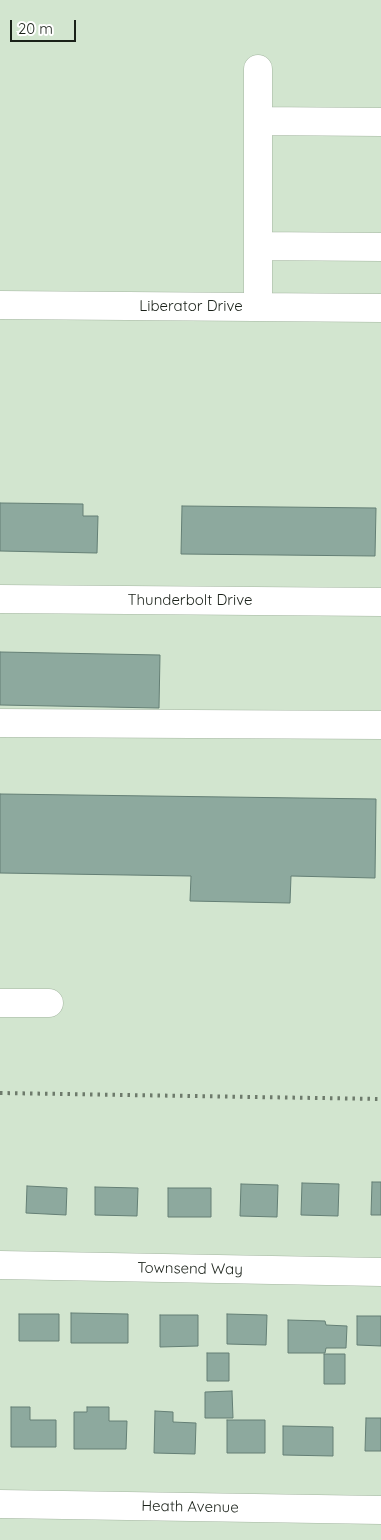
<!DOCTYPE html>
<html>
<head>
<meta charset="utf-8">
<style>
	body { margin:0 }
	#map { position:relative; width:381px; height:1540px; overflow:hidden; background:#d2e5cf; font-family:Quicksand,sans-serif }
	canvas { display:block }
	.scale { position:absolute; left:10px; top:20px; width:66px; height:22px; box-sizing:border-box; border:2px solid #1a2119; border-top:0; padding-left:6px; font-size:15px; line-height:18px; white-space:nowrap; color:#1a2119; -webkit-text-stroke:4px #fff; paint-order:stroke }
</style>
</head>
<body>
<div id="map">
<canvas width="381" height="1540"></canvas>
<div class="scale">20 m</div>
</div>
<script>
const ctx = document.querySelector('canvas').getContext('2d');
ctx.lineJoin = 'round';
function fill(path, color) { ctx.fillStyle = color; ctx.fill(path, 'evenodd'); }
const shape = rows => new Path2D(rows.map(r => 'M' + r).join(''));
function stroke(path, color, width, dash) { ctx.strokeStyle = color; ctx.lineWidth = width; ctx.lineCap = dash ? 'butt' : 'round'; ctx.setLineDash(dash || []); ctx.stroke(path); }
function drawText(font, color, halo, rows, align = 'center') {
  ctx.font = font + ' Quicksand,sans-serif'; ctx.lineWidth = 4; ctx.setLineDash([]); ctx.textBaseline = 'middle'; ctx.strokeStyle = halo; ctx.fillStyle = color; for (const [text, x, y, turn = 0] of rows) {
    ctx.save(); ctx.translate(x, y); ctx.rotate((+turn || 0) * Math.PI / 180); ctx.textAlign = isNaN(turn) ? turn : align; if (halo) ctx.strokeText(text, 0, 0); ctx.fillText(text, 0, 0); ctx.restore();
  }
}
const building = shape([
	[0,503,83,504,83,516,98,516,97,553,0,551,0,503],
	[182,506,376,508,375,556,181,554,182,506],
	[0,652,160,655,159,708,0,705,0,652],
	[0,794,376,799,375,878,291,876,290,903,190,901,191,876,0,873,0,794],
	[372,1182,381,1182,381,1215,371,1215,372,1182],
	[302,1183,339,1184,338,1216,301,1215,302,1183],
	[241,1184,278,1185,277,1217,240,1216,241,1184],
	[27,1186,67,1188,66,1215,26,1213,27,1186],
	[95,1187,138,1188,137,1216,95,1215,95,1187],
	[168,1188,211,1188,211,1217,168,1217,168,1188],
	[71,1313,128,1314,128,1343,71,1343,71,1313],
	[19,1314,59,1314,59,1341,19,1341,19,1314],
	[227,1314,267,1315,266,1345,227,1344,227,1314],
	[160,1315,198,1315,198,1346,160,1347,160,1315],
	[357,1316,381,1316,381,1346,357,1345,357,1316],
	[288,1320,325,1321,326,1325,347,1326,346,1348,326,1348,325,1353,288,1353,288,1320],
	[207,1353,229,1353,229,1381,207,1381,207,1353],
	[324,1354,345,1354,345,1384,324,1384,324,1354],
	[232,1391,233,1418,205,1418,205,1392,232,1391],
	[11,1407,30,1407,30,1420,56,1420,56,1447,11,1447,11,1407],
	[87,1407,109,1407,109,1421,127,1421,126,1449,74,1449,74,1412,87,1412,87,1407],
	[155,1411,173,1412,173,1422,196,1423,195,1454,154,1453,155,1411],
	[366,1418,381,1418,381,1451,365,1451,366,1418],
	[227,1420,265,1420,265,1453,227,1453,227,1420],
	[283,1426,333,1427,333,1456,283,1455,283,1426]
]);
fill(building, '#8da99e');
stroke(building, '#647f75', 1);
const minor = shape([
	[258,69,258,307],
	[258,121,381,122],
	[258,246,381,247],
	[0,305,381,308],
	[0,599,381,602],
	[0,723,381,725],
	[0,1003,49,1003],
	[0,1265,381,1272],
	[0,1504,381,1510]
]);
stroke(minor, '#a4b6a1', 29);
stroke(minor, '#fff', 28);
stroke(shape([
	[0,1093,381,1099]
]), '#6d7a6b', 4, [2.5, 5]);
drawText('15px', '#1a2119', '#fff', [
	["Liberator Drive",191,306],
	["Thunderbolt Drive",190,600],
	["Townsend Way",190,1269,1],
	["Heath Avenue",190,1507,1]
]);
</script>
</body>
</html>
